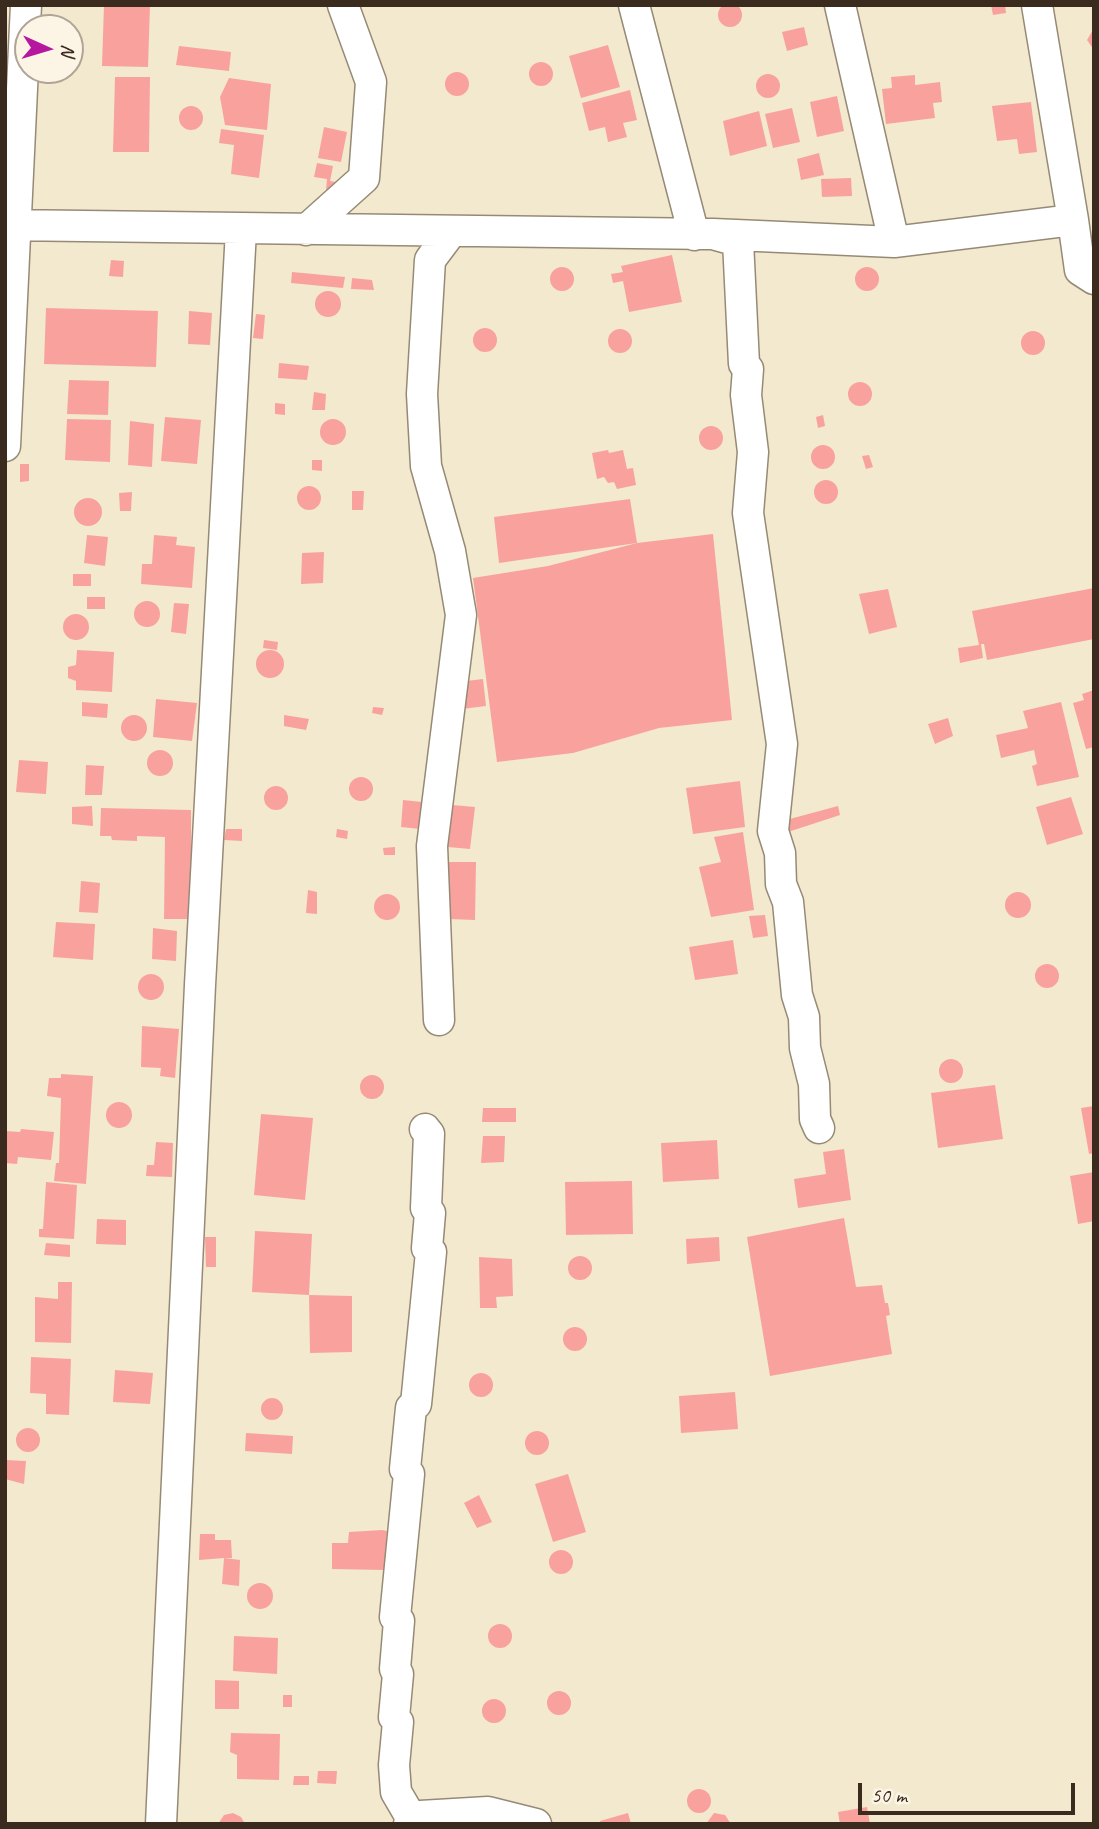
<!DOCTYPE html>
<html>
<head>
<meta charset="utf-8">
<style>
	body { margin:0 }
	#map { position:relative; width:1099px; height:1829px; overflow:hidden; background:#f2e9ce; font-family:Caveat,sans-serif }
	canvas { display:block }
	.frame { position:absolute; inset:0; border:7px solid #3b2a1e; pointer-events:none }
	.north { position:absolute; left:14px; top:14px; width:70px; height:70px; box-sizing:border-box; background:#fcf5e5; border:2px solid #afa495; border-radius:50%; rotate:94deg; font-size:19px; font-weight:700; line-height:28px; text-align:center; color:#3b2a1e }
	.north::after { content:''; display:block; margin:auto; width:24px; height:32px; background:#b5179e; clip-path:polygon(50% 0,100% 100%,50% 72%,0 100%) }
	.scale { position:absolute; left:858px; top:1783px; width:217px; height:32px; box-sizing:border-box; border:4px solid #3b2a1e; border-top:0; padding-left:9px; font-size:21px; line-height:24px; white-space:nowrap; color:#3b2a1e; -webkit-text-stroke:5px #fcf5e5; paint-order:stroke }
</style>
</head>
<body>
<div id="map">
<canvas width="1099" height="1829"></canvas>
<div class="frame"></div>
<div class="north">N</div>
<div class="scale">50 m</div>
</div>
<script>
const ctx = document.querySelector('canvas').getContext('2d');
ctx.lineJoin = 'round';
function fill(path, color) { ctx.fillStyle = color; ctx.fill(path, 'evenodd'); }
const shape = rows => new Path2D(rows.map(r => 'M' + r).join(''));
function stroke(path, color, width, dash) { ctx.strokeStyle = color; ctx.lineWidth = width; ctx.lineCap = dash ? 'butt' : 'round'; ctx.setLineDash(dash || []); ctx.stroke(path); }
fill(shape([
	'718 15a12 12 0 1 1 24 0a12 12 0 1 1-24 0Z',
	[104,5,150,5,148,67,102,66],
	[991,5,1005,5,1006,13,993,15],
	[804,27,808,45,787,51,782,32],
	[1094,28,1094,50,1087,40],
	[608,45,620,87,581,98,569,56],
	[179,46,231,52,229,71,176,65],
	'529 74a12 12 0 1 1 24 0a12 12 0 1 1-24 0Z',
	'445 84a12 12 0 1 1 24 0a12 12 0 1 1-24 0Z',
	'756 86a12 12 0 1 1 24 0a12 12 0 1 1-24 0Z',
	[915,75,915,85,940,82,942,102,933,103,935,118,886,124,882,89,892,88,891,77],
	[115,77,150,77,149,152,113,152],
	[229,78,271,84,267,130,225,125,220,97],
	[630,90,637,120,623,123,627,137,608,142,605,127,589,131,582,103],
	[837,96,844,131,817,137,810,102],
	[1031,102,1037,152,1019,154,1017,139,997,141,992,106],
	'179 118a12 12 0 1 1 24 0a12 12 0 1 1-24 0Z',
	[792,108,800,142,773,148,765,114],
	[759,111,767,146,730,156,723,121],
	[324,127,347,132,341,162,318,158],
	[221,129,264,135,259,178,231,174,234,145,219,143],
	[819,153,824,175,801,180,797,159],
	[317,163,333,166,330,181,341,183,340,191,326,191,327,179,314,177],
	[851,178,852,196,822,197,821,179],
	[672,255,682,302,629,312,623,281,613,283,611,274,623,272,621,266],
	[111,260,124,261,123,277,109,276],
	'550 279a12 12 0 1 1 24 0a12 12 0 1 1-24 0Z',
	'855 279a12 12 0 1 1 24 0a12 12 0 1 1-24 0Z',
	[292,272,345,277,343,288,291,283],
	[352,278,372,280,374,290,351,289],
	'315 304a13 13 0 1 1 26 0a13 13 0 1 1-26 0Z',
	[46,308,158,311,156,367,44,364],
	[189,311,212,313,210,345,188,344],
	[256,314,265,315,263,339,253,338],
	'473 340a12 12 0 1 1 24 0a12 12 0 1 1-24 0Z',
	'608 341a12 12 0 1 1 24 0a12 12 0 1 1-24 0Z',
	'1021 343a12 12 0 1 1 24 0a12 12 0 1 1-24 0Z',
	[279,363,309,366,307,380,278,378],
	[69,380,109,381,108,415,67,414],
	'848 394a12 12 0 1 1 24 0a12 12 0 1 1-24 0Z',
	[314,392,326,394,325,410,312,410],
	[275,403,285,404,285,415,275,414],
	[823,415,825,426,818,428,816,417],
	[165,417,201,420,197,464,161,461],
	[67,419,111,420,110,462,65,460],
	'320 432a13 13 0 1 1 26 0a13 13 0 1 1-26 0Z',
	[130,421,154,424,152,467,128,465],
	'699 438a12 12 0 1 1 24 0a12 12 0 1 1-24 0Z',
	'811 457a12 12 0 1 1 24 0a12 12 0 1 1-24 0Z',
	[608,450,609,453,623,450,627,469,633,468,636,485,617,489,614,482,608,483,604,477,597,479,592,453],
	[869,455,873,467,866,469,862,456],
	[312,460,322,460,322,471,312,470],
	[20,464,29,464,29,481,20,482],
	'814 492a12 12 0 1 1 24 0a12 12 0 1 1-24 0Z',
	'297 498a12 12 0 1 1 24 0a12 12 0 1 1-24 0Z',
	[352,491,364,491,363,510,352,510],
	[132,492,131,511,120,511,119,493],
	'74 512a14 14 0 1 1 28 0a14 14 0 1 1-28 0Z',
	[630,499,637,543,499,563,494,517],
	[713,534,732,720,659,728,573,753,497,762,473,578,548,566,637,543],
	[87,535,108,537,105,566,84,563],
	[154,535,177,537,176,545,195,547,192,588,141,584,142,564,152,564],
	[324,552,323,583,301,584,302,553],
	[73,574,91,574,91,586,73,586],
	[1094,588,1094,639,987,660,984,644,981,644,983,658,960,663,958,648,979,645,972,611],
	[888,589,897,627,869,634,859,594],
	[87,597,105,597,105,609,87,609],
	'134 614a13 13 0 1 1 26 0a13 13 0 1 1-26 0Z',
	[174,603,189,604,186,634,171,632],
	'63 627a13 13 0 1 1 26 0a13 13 0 1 1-26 0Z',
	[264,640,278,642,277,650,263,648],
	[77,650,114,652,112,692,76,690,76,681,68,678,68,667,76,665],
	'256 664a14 14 0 1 1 28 0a14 14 0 1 1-28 0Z',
	[483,679,486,706,462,709,458,682],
	[1094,690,1094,747,1086,749,1073,703,1084,700,1082,694],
	[156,699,197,703,192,741,153,737],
	[82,702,108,704,107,718,82,716],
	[1061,702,1079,777,1037,786,1032,766,1037,764,1034,750,1001,758,996,735,1028,728,1023,711],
	[373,707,384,708,382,715,372,713],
	'121 728a13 13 0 1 1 26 0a13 13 0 1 1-26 0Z',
	[284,715,309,719,306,730,284,726],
	[948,718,953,736,935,744,928,724],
	'147 763a13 13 0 1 1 26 0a13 13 0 1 1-26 0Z',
	[19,760,48,762,46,794,16,792],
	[86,765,104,766,102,795,85,795],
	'349 789a12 12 0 1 1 24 0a12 12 0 1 1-24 0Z',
	[740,781,745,827,693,834,686,788],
	'264 798a12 12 0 1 1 24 0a12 12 0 1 1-24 0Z',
	[1071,797,1083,834,1047,845,1036,807],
	[403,800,422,802,420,829,401,827],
	[452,805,475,807,470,849,448,847],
	[92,806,93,826,72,824,72,807],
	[838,806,840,815,788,832,786,820],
	[101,808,191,810,191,919,164,919,165,837,137,836,137,841,112,840,111,836,100,836],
	[226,829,242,829,242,841,224,840],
	[337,829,348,831,347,839,336,837],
	[743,832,754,910,711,917,699,867,721,862,714,837],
	[395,847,395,855,384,855,383,848],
	[449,862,476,862,475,920,449,919],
	[81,881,100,883,98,913,79,912],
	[308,890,317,892,317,914,306,913],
	'1005 905a13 13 0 1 1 26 0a13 13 0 1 1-26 0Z',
	'374 907a13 13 0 1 1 26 0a13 13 0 1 1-26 0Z',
	[765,915,768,936,753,938,749,916],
	[56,922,95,924,93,960,53,957],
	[153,928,177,931,176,961,152,959],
	[733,940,738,974,695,980,689,947],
	'1035 976a12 12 0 1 1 24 0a12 12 0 1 1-24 0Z',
	'138 987a13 13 0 1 1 26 0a13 13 0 1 1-26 0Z',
	[142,1026,179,1029,175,1078,160,1076,161,1068,141,1067],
	'939 1071a12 12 0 1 1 24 0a12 12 0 1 1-24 0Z',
	[61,1074,93,1076,86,1184,54,1181,56,1163,59,1163,61,1098,47,1096,49,1078,61,1078],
	'360 1087a12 12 0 1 1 24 0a12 12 0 1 1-24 0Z',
	[995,1085,1003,1139,938,1148,931,1093],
	'106 1115a13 13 0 1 1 26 0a13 13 0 1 1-26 0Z',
	[1094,1106,1094,1153,1089,1154,1081,1108],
	[483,1108,516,1108,516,1122,482,1122],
	[261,1114,313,1118,305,1200,254,1195],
	[21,1129,54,1132,51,1160,18,1157,17,1164,5,1163,5,1131,20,1132],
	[483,1136,505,1136,504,1162,481,1163],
	[717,1140,719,1179,663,1182,661,1143],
	[156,1142,173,1143,172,1177,146,1176,147,1165,154,1165],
	[844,1149,851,1200,798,1208,794,1179,826,1174,823,1152],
	[1094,1172,1094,1221,1078,1224,1070,1176],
	[632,1181,633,1234,566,1235,565,1182],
	[46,1182,77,1185,74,1239,39,1237,39,1229,43,1229],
	[844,1218,856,1287,882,1285,885,1303,888,1303,890,1315,886,1316,892,1354,770,1376,747,1237],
	[97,1219,126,1220,126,1245,96,1244],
	[255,1231,312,1234,309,1295,252,1292],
	[205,1237,216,1237,216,1267,206,1267],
	[719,1237,720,1261,687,1264,686,1239],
	[46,1243,70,1245,70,1257,44,1255],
	'568 1268a12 12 0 1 1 24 0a12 12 0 1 1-24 0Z',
	[479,1257,512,1259,513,1296,496,1297,497,1308,480,1308],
	[58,1282,72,1282,71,1343,35,1342,35,1297,58,1299],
	[309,1295,352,1296,352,1352,310,1353],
	'563 1339a12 12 0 1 1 24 0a12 12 0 1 1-24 0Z',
	[31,1357,71,1359,69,1415,46,1414,46,1394,30,1393],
	[115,1370,153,1373,150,1404,113,1402],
	'469 1385a12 12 0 1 1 24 0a12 12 0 1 1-24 0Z',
	[735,1392,738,1429,681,1433,679,1396],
	'261 1409a11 11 0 1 1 22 0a11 11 0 1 1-22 0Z',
	'16 1440a12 12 0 1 1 24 0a12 12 0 1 1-24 0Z',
	'525 1443a12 12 0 1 1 24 0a12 12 0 1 1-24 0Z',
	[246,1433,293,1436,292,1454,245,1451],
	[5,1460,26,1461,24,1484,5,1479],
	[568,1474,586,1532,553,1542,535,1484],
	[479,1495,492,1522,477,1528,464,1503],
	[382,1530,387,1531,384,1570,332,1569,332,1543,348,1543,349,1532],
	[200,1534,215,1534,215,1540,231,1540,232,1558,224,1558,240,1560,239,1586,222,1584,224,1558,199,1560],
	'549 1562a12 12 0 1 1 24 0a12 12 0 1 1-24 0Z',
	'247 1596a13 13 0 1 1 26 0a13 13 0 1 1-26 0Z',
	'488 1636a12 12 0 1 1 24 0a12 12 0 1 1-24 0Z',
	[234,1636,278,1638,277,1674,233,1671],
	[215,1680,239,1681,239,1709,215,1709],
	'547 1703a12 12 0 1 1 24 0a12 12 0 1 1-24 0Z',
	[283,1695,292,1695,292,1707,283,1707],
	'482 1711a12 12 0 1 1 24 0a12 12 0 1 1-24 0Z',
	[231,1733,280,1734,279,1780,237,1779,237,1755,230,1752],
	[318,1771,337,1771,336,1784,317,1783],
	[294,1776,309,1776,309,1785,293,1785],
	'687 1801a12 12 0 1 1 24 0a12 12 0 1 1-24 0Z',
	[867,1807,870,1824,840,1824,838,1812],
	[233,1813,241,1817,245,1824,218,1824,224,1815],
	[628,1813,631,1824,601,1824,600,1821],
	[714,1813,725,1815,731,1824,706,1824]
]), '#f9a29d');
const minor = shape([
	[634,5,694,235],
	[840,5,894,242],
	[1037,5,1073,220],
	[5,225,713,234,894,242,1073,220,1080,270,1094,279],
	[306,230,364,178,371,82,343,5],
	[713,234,738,241,744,364,748,369,746,395,753,452,748,513,782,744,773,831,780,853,781,884,788,902,797,995,804,1017,805,1048,814,1084,815,1119,819,1128],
	[5,446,26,5],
	[439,1020,432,846,461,615,450,551,426,466,422,394,430,260,451,232],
	[413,1821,396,1792,394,1765,398,1722,394,1717,398,1674,395,1669,399,1621,395,1617,409,1474,405,1469,411,1408,416,1404,431,1252,427,1248,430,1213,426,1208,429,1134,425,1129],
	[161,1824,200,985,241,230],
	[409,1824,420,1816,488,1812,536,1824]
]);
stroke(minor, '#968a76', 33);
stroke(minor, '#fff', 30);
</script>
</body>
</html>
